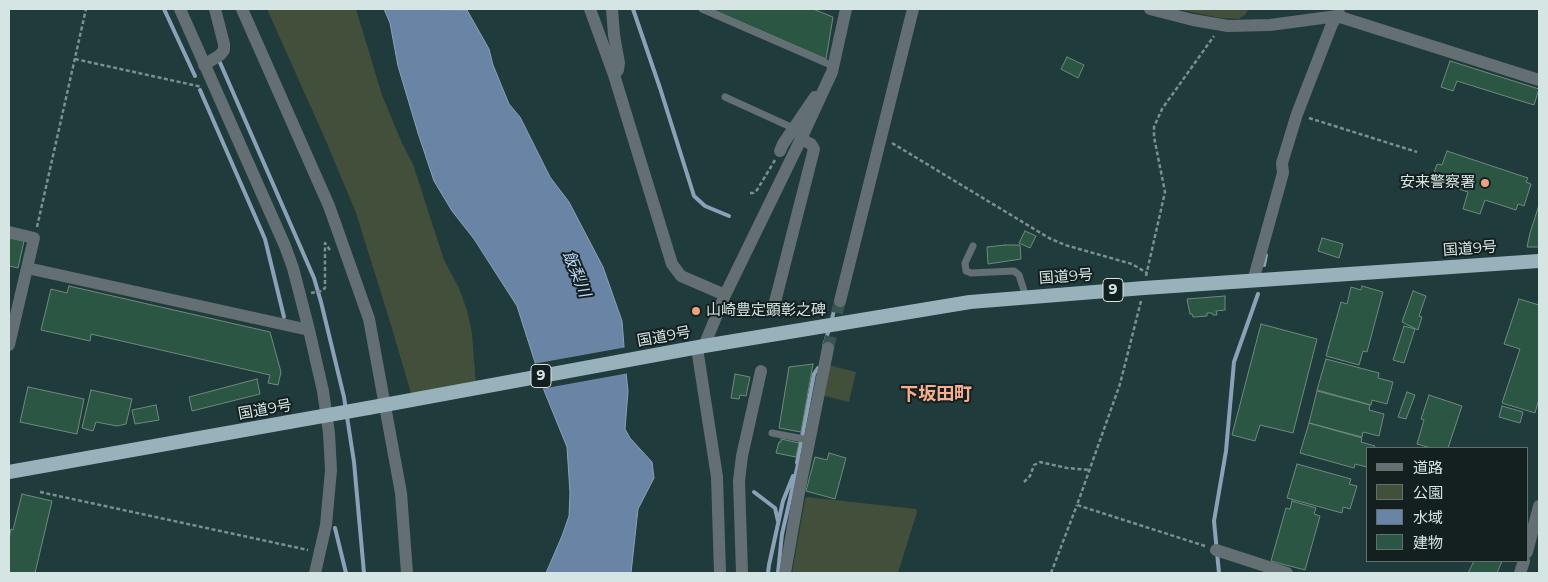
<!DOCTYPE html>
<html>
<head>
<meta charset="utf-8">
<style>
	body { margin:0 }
	#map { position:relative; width:1548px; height:582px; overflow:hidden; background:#1f3b3b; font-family:Montserrat,"Noto Sans JP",sans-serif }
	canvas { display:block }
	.frame { position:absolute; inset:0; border:10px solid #d5e5e4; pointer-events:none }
	.legend { position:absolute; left:1366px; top:447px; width:162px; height:115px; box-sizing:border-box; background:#142020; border:1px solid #616f6e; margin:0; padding:6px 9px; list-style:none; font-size:15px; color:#d5e5e4 }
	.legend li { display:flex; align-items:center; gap:10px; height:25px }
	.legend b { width:25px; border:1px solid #616f6e }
</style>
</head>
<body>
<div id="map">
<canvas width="1548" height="582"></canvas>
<div class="frame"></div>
<ul class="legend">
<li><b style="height:6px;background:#646f73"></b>道路</li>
<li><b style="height:14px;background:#424f3b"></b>公園</li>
<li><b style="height:14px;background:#6a84a5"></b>水域</li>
<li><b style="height:14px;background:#2a5643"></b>建物</li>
</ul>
</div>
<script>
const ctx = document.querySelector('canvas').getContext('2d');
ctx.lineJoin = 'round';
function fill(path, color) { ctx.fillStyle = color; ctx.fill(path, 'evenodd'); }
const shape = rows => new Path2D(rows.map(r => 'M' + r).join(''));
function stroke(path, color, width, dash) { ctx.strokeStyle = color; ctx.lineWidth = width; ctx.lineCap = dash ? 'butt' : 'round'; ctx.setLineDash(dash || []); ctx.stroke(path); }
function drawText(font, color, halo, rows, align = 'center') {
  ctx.font = font + ' Montserrat,"Noto Sans JP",sans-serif'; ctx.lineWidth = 4; ctx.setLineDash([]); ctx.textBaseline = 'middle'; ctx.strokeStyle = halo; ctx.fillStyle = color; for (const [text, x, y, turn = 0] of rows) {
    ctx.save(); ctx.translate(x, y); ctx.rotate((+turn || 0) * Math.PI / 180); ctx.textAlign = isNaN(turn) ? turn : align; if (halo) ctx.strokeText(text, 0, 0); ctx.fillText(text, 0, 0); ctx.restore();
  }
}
fill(shape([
	[267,9,356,9,382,95,402,143,413,164,444,260,459,288,467,310,472,333,476,385,412,397,391,325,356,213,326,141],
	[1177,9,1248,9,1246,14,1239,19,1220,18],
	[828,365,856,372,849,402,821,395],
	[807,497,916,509,917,512,898,573,792,573,805,499]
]), '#424f3b');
const water = shape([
	[384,9,467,10,489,49,493,65,509,104,520,117,550,177,569,202,603,267,622,321,625,359,539,375,517,306,474,239,452,211,434,181,418,133,398,66,390,23,384,9],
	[625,363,628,391,625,429,630,438,652,462,654,478,638,509,631,573,546,573,562,536,569,516,570,493,567,447,539,378,625,363]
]);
fill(water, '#6a84a5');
stroke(water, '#8aa1b8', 1);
fill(shape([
	[627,347,629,373,541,389,533,364]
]), '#1f3b3b');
stroke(shape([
	[164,9,195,76],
	[633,9,660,88,694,196,705,206,729,216],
	[218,58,314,278,321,302,344,397,354,462,364,573],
	[200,90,265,239,284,317],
	[1264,265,1266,255],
	[831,322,837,300],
	[824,346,829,329],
	[797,463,814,374,818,368],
	[754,492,775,508,778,521],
	[335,528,346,573],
	[768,573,769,565,783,501,793,476],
	[778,573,782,534,799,460],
	[1219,573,1214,521,1226,451,1234,362,1258,294]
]), '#8aa1b8', 4);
const building = shape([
	[711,9,813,9,833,17,826,59,711,9],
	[1067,57,1084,65,1078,78,1061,69,1067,57],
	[1450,61,1539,89,1534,105,1457,81,1453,91,1441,87,1450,61],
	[1447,151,1528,178,1526,182,1531,184,1524,206,1518,204,1516,210,1485,200,1480,214,1463,209,1468,192,1438,182,1440,178,1433,176,1437,164,1442,165,1447,151],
	[1539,205,1539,247,1527,247,1530,233,1539,205],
	[1025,231,1036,236,1030,248,1019,243,1025,231],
	[9,238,24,241,18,268,9,266,9,238],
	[1322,238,1343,244,1339,258,1318,251,1322,238],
	[1005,245,1020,245,1021,259,988,264,987,247,1005,245],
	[69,286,270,332,281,372,278,385,268,383,270,375,91,334,90,341,41,330,51,289,67,293,69,286],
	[1362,286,1383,292,1367,352,1363,351,1359,365,1326,356,1341,302,1347,304,1351,287,1361,290,1362,286],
	[1413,291,1426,296,1419,316,1422,317,1418,330,1402,322,1413,291],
	[1225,296,1225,310,1216,311,1217,315,1213,315,1212,313,1207,313,1207,316,1193,317,1192,314,1190,314,1187,299,1225,296],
	[1519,299,1539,305,1539,399,1535,413,1502,403,1520,349,1504,344,1519,299],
	[1261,324,1317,339,1293,433,1260,425,1255,441,1232,435,1261,324],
	[1404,326,1415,329,1404,363,1393,360,1404,326],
	[1326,359,1379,373,1378,378,1393,382,1387,404,1372,400,1371,405,1317,390,1326,359],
	[813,364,801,432,779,428,789,367,813,364],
	[735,374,750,377,746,396,740,395,739,399,731,398,735,374],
	[257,379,260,394,192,411,189,397,257,379],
	[28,387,84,399,77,434,20,422,28,387],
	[91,390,132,399,126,424,117,426,96,422,93,431,82,428,91,390],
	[1317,391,1370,405,1369,410,1384,414,1379,436,1363,432,1362,437,1309,423,1317,391],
	[1407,392,1415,395,1406,419,1398,417,1407,392],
	[1429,395,1462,406,1448,448,1431,448,1417,444,1424,420,1421,419,1429,395],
	[156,405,159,420,135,424,132,410,156,405],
	[1502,406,1523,412,1520,423,1499,417,1502,406],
	[1309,423,1362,438,1361,442,1375,446,1374,448,1367,448,1367,467,1355,464,1354,468,1300,453,1309,423],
	[781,439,799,443,796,457,776,453,779,442,781,442,781,439],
	[829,453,846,458,835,499,806,491,815,457,827,460,829,453],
	[1297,464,1351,479,1349,484,1357,486,1350,509,1343,507,1342,513,1287,498,1297,464],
	[22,494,52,501,35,573,9,573,9,539,11,529,13,530,22,494],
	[1292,501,1316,508,1314,514,1320,516,1305,570,1271,561,1286,508,1290,509,1292,501],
	[1474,561,1502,561,1497,573,1468,573,1474,561]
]);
fill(building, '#2a5643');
stroke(building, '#708a7d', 1);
stroke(shape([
	[828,348,840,301]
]), '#3a5454', 12, [12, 6]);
stroke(shape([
	[75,59,202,87],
	[1309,118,1417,152],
	[892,143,1049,238,1065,245,1132,264,1147,273],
	[750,193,753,193,757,190,775,160],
	[37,227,86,9],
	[1146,276,1165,192,1154,137,1154,127,1162,109,1214,36],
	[311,293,322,291,325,288,325,243,330,250],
	[1141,301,1120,384,1077,505,1205,546],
	[1024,482,1030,476,1034,465,1040,462,1067,468,1090,470],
	[40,492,308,550],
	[1051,573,1077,505]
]), '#7a908f', 2.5, [4, 2.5]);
stroke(shape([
	[702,9,833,66],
	[725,97,793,128],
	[973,246,965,263,966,271,971,273,1014,271,1019,275,1026,297],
	[772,433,809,440]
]), '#646f73', 7);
stroke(shape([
	[180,9,285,246,293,268,309,330,323,391,329,433,331,470,326,525,315,573],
	[242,9,329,206,369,319,401,493,407,573],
	[590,9,614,75,672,264,681,276,725,295],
	[612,9,614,35,619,63,618,70,614,75],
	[1150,9,1193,20,1228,26,1270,25,1337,16,1539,80],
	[204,65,220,55,224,50,224,44,215,9],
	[780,151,783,144,815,97],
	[9,232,34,238,9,345],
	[27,268,309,330],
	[1253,281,1283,173,1282,163,1297,114,1332,24,1339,13],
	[840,301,913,9],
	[775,302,813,153,814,149,811,144,801,139],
	[704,346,725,295,801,139,832,72,846,9],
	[697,348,717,477,720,573],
	[1216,550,1287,573],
	[1527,552,1539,506],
	[742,573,739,481,742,456,761,371],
	[785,573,799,492,828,348],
	[1520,573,1524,561]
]), '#646f73', 12);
stroke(shape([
	[368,408,704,346,970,302,1144,288,1539,261],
	[9,472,289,422]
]), '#98b2bc', 14);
stroke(shape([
	[289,422,368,408]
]), '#98b2bc', 14);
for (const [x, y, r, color] of [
	[1485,183,5,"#f1a17d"],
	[696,311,5,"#f1a17d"]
]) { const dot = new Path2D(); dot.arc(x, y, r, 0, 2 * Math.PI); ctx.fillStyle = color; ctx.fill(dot); stroke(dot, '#142020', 2); }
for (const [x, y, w] of [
	[1113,290,20],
	[541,376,20]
]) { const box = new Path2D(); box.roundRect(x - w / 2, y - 11.5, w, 23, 4); ctx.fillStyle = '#142020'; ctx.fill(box); stroke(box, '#d5e5e4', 1); }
drawText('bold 14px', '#d5e5e4', null, [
	["9",1113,290],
	["9",541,376]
]);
drawText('15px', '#d5e5e4', '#142020', [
	["安来警察署",1475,183],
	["山崎豊定顕彰之碑",706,311,"left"]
], 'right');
drawText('15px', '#d5e5e4', '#142020', [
	["国道9号",1470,249,-4],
	["国道9号",1066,277,-4],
	["国道9号",664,337,-10],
	["国道9号",265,410,-10]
]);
drawText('italic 16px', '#bcd6f6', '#142020', [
	["飯梨川",576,274,68]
]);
drawText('bold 18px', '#f9ae8c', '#142020', [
	["下坂田町",936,395]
]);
</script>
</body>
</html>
